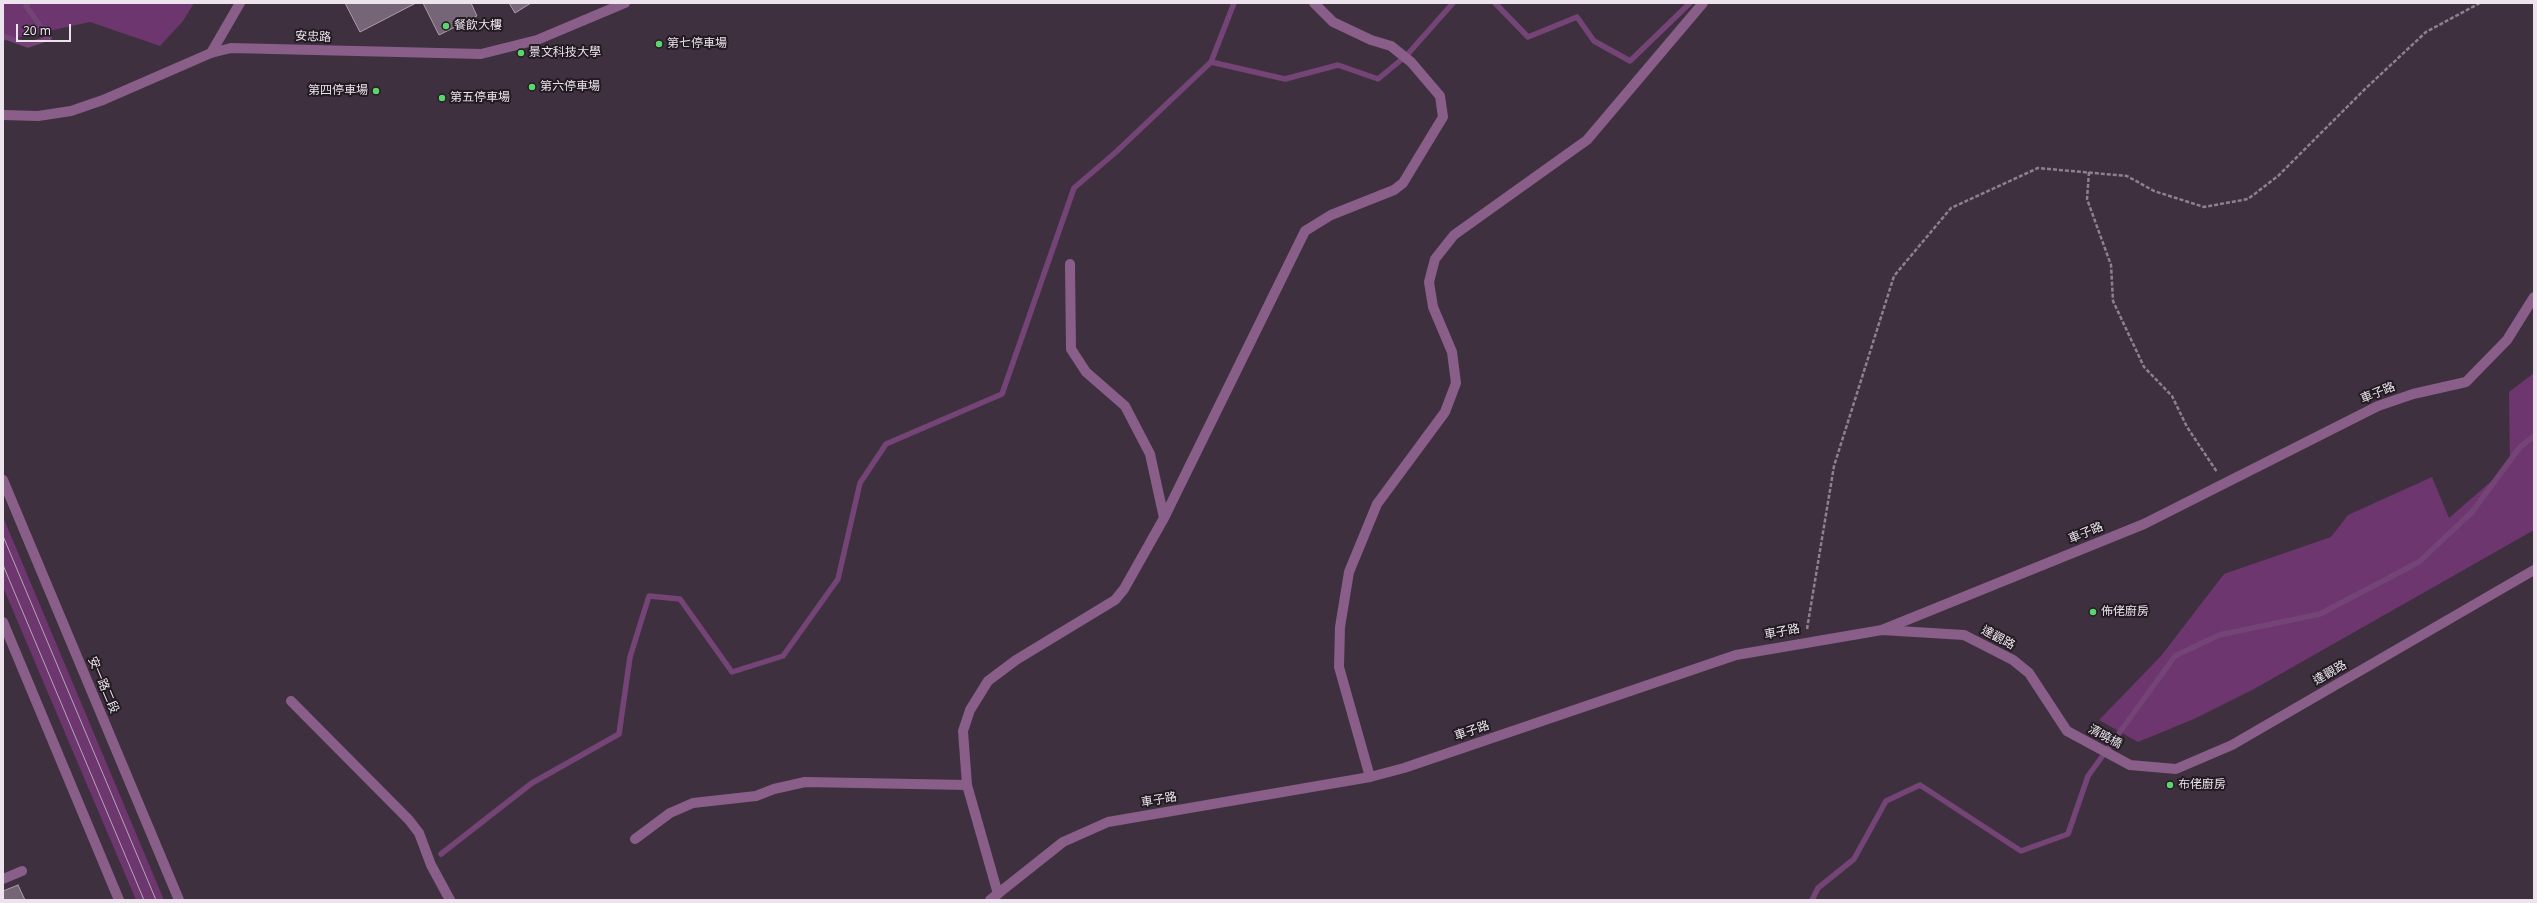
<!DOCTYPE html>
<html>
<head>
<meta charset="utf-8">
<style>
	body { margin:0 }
	#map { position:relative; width:2537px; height:903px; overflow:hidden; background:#3f303f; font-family:"Noto Sans",sans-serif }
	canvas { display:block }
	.frame { position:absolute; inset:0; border:4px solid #ede3ed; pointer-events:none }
	.scale { position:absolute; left:16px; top:24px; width:55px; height:18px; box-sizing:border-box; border:2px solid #ede3ed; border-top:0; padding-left:5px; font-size:12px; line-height:14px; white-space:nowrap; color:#ede3ed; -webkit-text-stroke:3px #221b22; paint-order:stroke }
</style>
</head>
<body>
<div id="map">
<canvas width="2537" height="903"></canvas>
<div class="frame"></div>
<div class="scale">20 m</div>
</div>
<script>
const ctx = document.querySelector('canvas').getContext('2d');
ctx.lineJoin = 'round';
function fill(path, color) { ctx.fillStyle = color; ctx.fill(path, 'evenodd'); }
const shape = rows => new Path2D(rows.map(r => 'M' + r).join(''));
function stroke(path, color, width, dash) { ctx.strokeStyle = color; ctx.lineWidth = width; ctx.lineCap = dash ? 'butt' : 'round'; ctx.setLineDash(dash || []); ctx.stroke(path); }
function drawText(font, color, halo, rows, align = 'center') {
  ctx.font = font + ' "Noto Sans","Noto Sans TC",sans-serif'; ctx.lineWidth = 4; ctx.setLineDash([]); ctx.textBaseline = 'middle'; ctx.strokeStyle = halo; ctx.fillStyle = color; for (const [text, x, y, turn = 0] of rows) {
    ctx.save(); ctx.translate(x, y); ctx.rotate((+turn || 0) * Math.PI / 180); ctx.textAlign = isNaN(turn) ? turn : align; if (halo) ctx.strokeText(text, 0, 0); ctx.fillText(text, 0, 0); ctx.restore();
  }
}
fill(shape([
	[3,3,194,3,183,21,160,46,90,22,3,41],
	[2534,373,2534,530,2254,689,2194,719,2138,742,2099,720,2161,656,2224,574,2331,537,2348,515,2432,477,2449,518,2510,465,2509,392],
	[3,517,164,900,136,900,3,587]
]), '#6d366f');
stroke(shape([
	[1495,3,1528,37,1577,17,1594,41,1630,61,1690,3],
	[3,36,28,45,49,38,26,6,28,3],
	[1211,62,1234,3],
	[441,854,532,783,619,734,630,657,649,596,680,599,732,672,783,656,838,579,860,483,886,444,1002,394,1074,188,1116,152,1211,62,1285,79,1338,65,1378,79,1407,55,1453,3],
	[1812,900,1818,888,1854,859,1886,801,1920,785,2021,851,2068,834,2088,776,2175,656,2219,635,2320,614,2419,562,2472,512,2520,447,2534,436]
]), '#744476', 5.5);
const building = shape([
	[345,3,416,3,360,32,345,3],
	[423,3,471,3,477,16,439,35,423,3],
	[509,3,531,3,515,13,509,3],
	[18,885,25,900,3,900,3,891,18,885]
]);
fill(building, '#766576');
stroke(building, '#ae9bae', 1);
stroke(shape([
	[2089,172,2087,199,2111,265,2113,301,2144,367,2172,396,2187,427,2217,472],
	[1807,629,1834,466,1894,276,1951,208,2038,168,2127,176,2154,191,2204,207,2248,199,2278,176,2365,89,2426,32,2480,3]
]), '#8e818e', 2.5, [4, 2]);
stroke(shape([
	[211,53,240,3],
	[1070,264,1071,349,1086,372,1125,406,1150,454,1164,518],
	[1882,630,2144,524,2378,406,2413,394,2466,382,2507,340,2534,297],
	[291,701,409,820,419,833,431,865,450,900],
	[1370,777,1339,667,1340,627,1349,572,1377,504,1445,412,1456,383,1452,352,1433,307,1429,282,1435,259,1454,235,1587,140,1703,3],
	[635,839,670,813,693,803,756,796,774,789,805,782,967,785],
	[3,879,22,871],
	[998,894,967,785,963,731,970,710,988,681,1016,660,1115,600,1124,589,1164,518,1305,231,1331,215,1394,190,1403,183,1443,117,1440,96,1411,62,1391,46,1371,40,1333,22,1314,3]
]), '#895e89', 10);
stroke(shape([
	[3,115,38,116,71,111,103,100,211,53,231,48,481,54,537,40,625,3],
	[990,900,1063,842,1108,822,1370,777,1404,768,1736,655,1882,630,1964,635,2013,660,2029,673,2067,731,2130,765,2176,769,2232,745,2534,570]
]), '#895e89', 10);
stroke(shape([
	[3,480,179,900],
	[3,622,119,900]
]), '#895e89', 10);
stroke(shape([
	[3,536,156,900],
	[3,565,144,900]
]), '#b3a7b3', 1);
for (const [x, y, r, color] of [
	[446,26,4,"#5cd56d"],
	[659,44,4,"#5cd56d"],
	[521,53,4,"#5cd56d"],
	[532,87,4,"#5cd56d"],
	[376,91,4,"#5cd56d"],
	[442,98,4,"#5cd56d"],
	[2093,612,4,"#5cd56d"],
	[2170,785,4,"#5cd56d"]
]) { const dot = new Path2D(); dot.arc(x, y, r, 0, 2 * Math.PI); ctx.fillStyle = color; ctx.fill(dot); stroke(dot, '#221b22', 1.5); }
drawText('12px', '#ede3ed', '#221b22', [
	["餐飲大樓",454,26],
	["第七停車場",667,44],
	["景文科技大學",529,53],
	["第六停車場",540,87],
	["第四停車場",368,91,"right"],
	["第五停車場",450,98],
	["佈佬廚房",2101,612],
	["布佬廚房",2178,785]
], 'left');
drawText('12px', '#ede3ed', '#221b22', [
	["安忠路",313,37,2],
	["車子路",2378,393,-22],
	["車子路",2086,533,-22],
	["車子路",1782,632,-11],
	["達觀路",1998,638,28],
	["達觀路",2330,673,-30],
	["安一路二段",103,685,67],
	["車子路",1472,731,-19],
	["清曉橋",2105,737,28],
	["車子路",1159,800,-10]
]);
</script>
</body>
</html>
